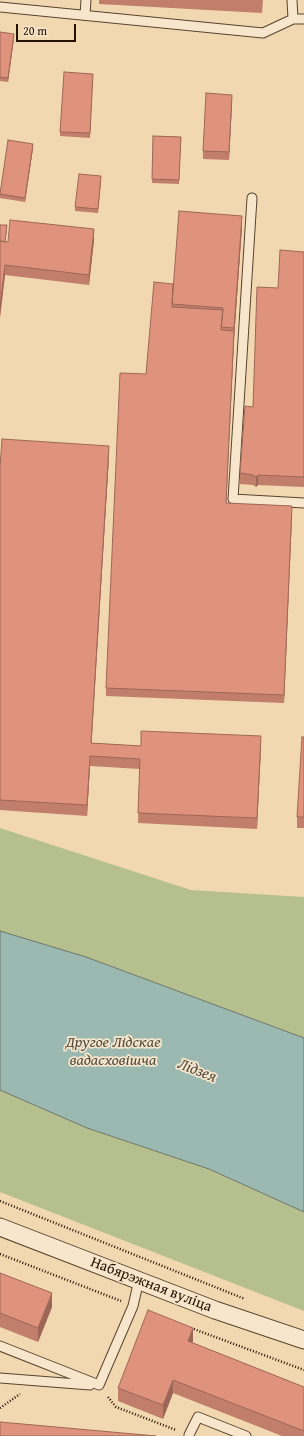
<!DOCTYPE html>
<html>
<head>
<meta charset="utf-8">
<style>
	body { margin:0 }
	#map { position:relative; width:304px; height:1436px; overflow:hidden; background:#f2d8b1; font-family:"Gentium Book Plus",serif }
	canvas { display:block }
	.scale { position:absolute; left:16px; top:24px; width:60px; height:18px; box-sizing:border-box; border:2px solid #251103; border-top:0; padding-left:5px; font-size:12px; line-height:14px; white-space:nowrap; color:#251103; -webkit-text-stroke:3px #f7e6cc; paint-order:stroke }
</style>
</head>
<body>
<div id="map">
<canvas width="304" height="1436"></canvas>
<div class="scale">20 m</div>
</div>
<script>
const ctx = document.querySelector('canvas').getContext('2d');
ctx.lineJoin = 'round';
function fill(path, color) { ctx.fillStyle = color; ctx.fill(path, 'evenodd'); }
const shape = rows => new Path2D(rows.map(r => 'M' + r).join(''));
function stroke(path, color, width, dash) { ctx.strokeStyle = color; ctx.lineWidth = width; ctx.lineCap = dash ? 'butt' : 'round'; ctx.setLineDash(dash || []); ctx.stroke(path); }
function drawText(font, color, halo, rows, align = 'center') {
  ctx.font = font + ' "Gentium Book Plus",serif'; ctx.lineWidth = 3.5; ctx.setLineDash([]); ctx.textBaseline = 'middle'; ctx.strokeStyle = halo; ctx.fillStyle = color; for (const [text, x, y, turn = 0] of rows) {
    ctx.save(); ctx.translate(x, y); ctx.rotate((+turn || 0) * Math.PI / 180); ctx.textAlign = isNaN(turn) ? turn : align; if (halo) ctx.strokeText(text, 0, 0); ctx.fillText(text, 0, 0); ctx.restore();
  }
}
fill(shape([
	[0,828,191,890,304,897,304,1038,86,957,0,931],
	[0,1090,87,1128,209,1169,304,1212,304,1311,0,1192]
]), '#b6c08f');
const water = shape([
	[0,931,86,957,304,1038,304,1212,209,1169,87,1128,0,1090,0,931]
]);
fill(water, '#9cb9b1');
stroke(water, '#6c766b', 1);
const lane = shape([
	[292,0,293,19],
	[0,7,263,33,293,19,304,19],
	[85,15,86,0],
	[252,198,233,499,304,503],
	[0,1346,99,1385],
	[0,1378,90,1385],
	[99,1385,133,1306,139,1280],
	[189,1435,198,1417,246,1436]
]);
const street = shape([
	[0,1227,215,1310,304,1340]
]);
stroke(lane, '#58432e', 11);
stroke(street, '#58432e', 19);
stroke(shape([
	[0,1201,245,1299],
	[0,1254,121,1301],
	[191,1328,304,1370],
	[108,1397,116,1407,176,1430],
	[0,1408,20,1394]
]), '#251103', 2.5, [1, 2]);
stroke(lane, '#f7e6cc', 9);
stroke(street, '#f7e6cc', 17);
fill(shape([
	[99,0,263,0,262,13,99,4],
	[0,32,14,38,8,82,0,81],
	[93,78,90,138,60,136,60,132],
	[232,103,229,160,203,159,203,151],
	[153,136,181,137,179,184,152,183],
	[33,148,25,202,0,198,0,194],
	[101,180,98,213,75,211,75,207],
	[0,225,7,230,5,242,94,240,89,285,5,275,0,317],
	[242,227,234,339,226,503,292,514,284,703,106,696,106,688,146,374,173,284],
	[304,252,304,487,258,485,256,487,253,485,240,484,240,473,253,407,278,288],
	[109,456,91,743,141,746,261,746,257,829,138,823,140,769,90,766,87,816,0,810,0,467],
	[304,737,304,828,297,828,297,817],
	[0,1273,52,1307,38,1342,0,1327],
	[193,1341,193,1343,304,1387,304,1436,282,1436,173,1393,163,1419,118,1401,118,1388]
]), '#c17e6b');
fill(shape([
	[14,34,14,38,8,82,8,78],
	[232,95,232,103,229,160,229,152],
	[33,144,33,148,25,202,25,198],
	[242,216,242,227,234,339,234,328],
	[94,229,94,240,89,285,89,275],
	[5,265,5,275,0,317,0,307],
	[234,331,234,339,226,511,226,503],
	[109,446,109,456,91,753,91,743],
	[258,475,258,485,256,487,256,477],
	[292,506,292,514,284,703,284,695],
	[261,736,261,746,257,829,257,818],
	[90,756,90,766,87,816,87,805],
	[52,1293,52,1307,38,1342,38,1328],
	[193,1328,193,1341,188,1355,188,1341],
	[173,1380,173,1393,163,1419,163,1405]
]), '#9d6757');
const building = shape([
	[0,32,14,34,8,78,0,77,0,32],
	[64,72,93,74,90,133,60,132,64,72],
	[206,93,232,95,229,152,203,151,206,93],
	[153,136,181,137,179,180,152,179,153,136],
	[8,140,33,144,25,198,0,194,8,140],
	[79,174,101,176,98,209,75,207,79,174],
	[179,211,242,216,234,328,221,327,223,308,172,304,179,211],
	[10,220,94,229,89,275,5,265,0,307,0,241,8,242,10,220],
	[0,225,7,225,5,242,0,241,0,225],
	[280,250,304,252,304,477,258,475,256,477,253,475,240,473,245,406,253,407,257,287,278,288,280,250],
	[154,282,173,284,172,307,223,310,221,330,234,331,226,503,292,506,284,695,106,688,120,373,146,374,154,282],
	[2,439,109,446,91,743,141,746,141,731,261,736,257,818,138,813,140,759,90,756,87,805,0,800,0,467,2,439],
	[302,737,304,737,304,817,297,817,302,737],
	[0,1273,52,1293,38,1328,0,1313,0,1273],
	[148,1310,193,1328,188,1341,304,1387,304,1431,173,1380,163,1405,118,1388,148,1310],
	[0,1422,156,1436,0,1436,0,1422]
]);
fill(building, '#e0937c');
stroke(building, '#9d6757', 1);
drawText('15px', '#251103', '#f7e6cc', [
	["Набярэжная вуліца",151,1285,21]
]);
drawText('italic 16px', '#4f4c40', '#f7e6cc', [
	["Другое Лідскае",113,1043],
	["вадасховішча",113,1061],
	["Лідзея",197,1071,21]
]);
</script>
</body>
</html>
